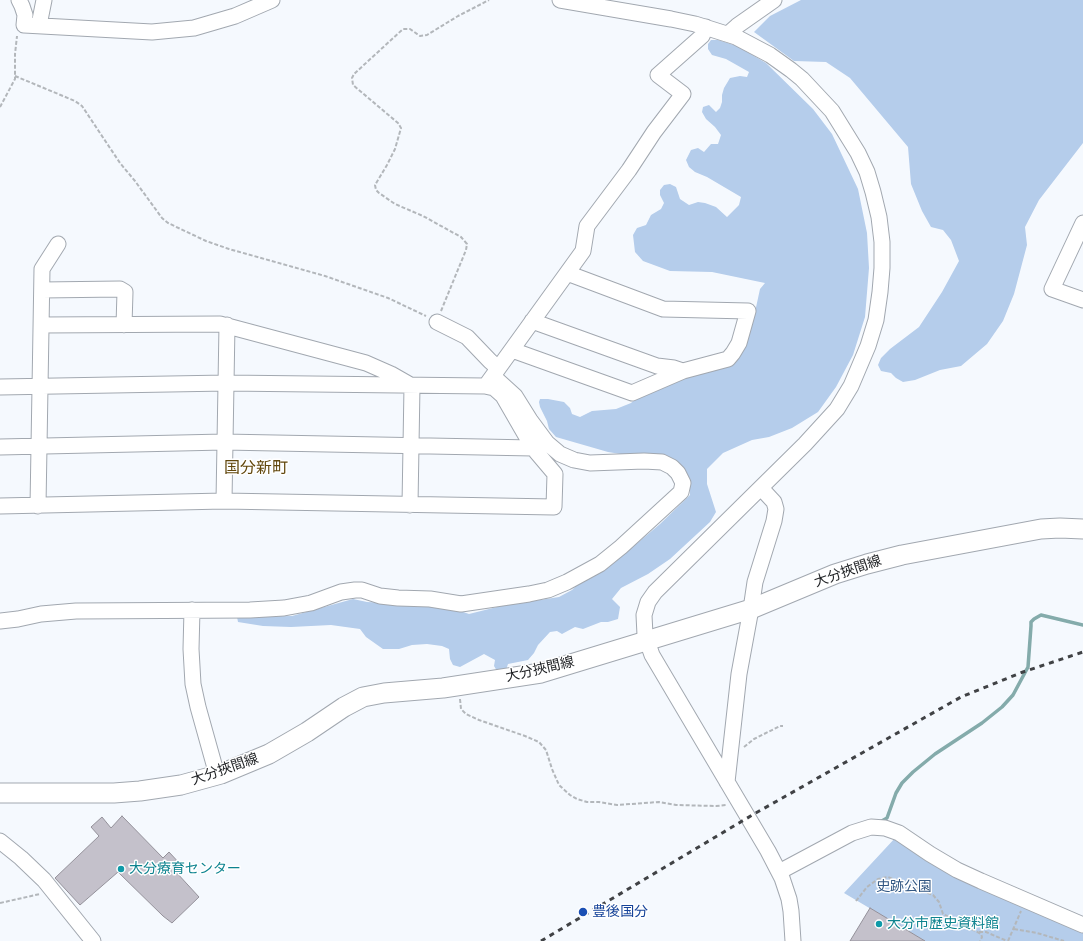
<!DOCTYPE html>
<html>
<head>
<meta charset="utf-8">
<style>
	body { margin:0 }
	canvas { display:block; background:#f5f9fe }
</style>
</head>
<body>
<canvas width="1083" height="941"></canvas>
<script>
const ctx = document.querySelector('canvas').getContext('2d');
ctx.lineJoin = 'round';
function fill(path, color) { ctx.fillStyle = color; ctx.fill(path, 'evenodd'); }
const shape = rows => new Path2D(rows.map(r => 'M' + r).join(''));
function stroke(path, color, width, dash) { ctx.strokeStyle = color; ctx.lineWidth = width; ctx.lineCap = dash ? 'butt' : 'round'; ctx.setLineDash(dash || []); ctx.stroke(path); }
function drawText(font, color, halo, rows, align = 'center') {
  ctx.font = font + ' Poppins,"Noto Sans JP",sans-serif'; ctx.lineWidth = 3; ctx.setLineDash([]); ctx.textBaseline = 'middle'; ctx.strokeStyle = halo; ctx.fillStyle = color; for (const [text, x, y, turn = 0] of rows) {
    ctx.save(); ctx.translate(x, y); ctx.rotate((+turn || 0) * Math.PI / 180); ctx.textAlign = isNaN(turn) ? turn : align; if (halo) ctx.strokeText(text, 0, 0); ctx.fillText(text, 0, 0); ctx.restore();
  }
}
fill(shape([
	[801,0,1083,0,1083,143,1039,200,1025,227,1027,245,1014,294,1003,321,987,344,961,366,940,370,915,380,903,382,896,378,891,373,881,371,878,365,881,358,890,349,919,327,942,292,959,261,951,240,943,230,931,227,922,211,911,184,908,147,850,78,826,62,794,61,754,32,770,16],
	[711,40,718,40,737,46,766,63,813,109,832,134,858,189,867,233,869,268,865,317,853,355,836,387,818,412,792,428,769,437,752,440,723,453,707,469,707,484,716,512,710,522,670,559,648,574,621,588,612,599,620,607,618,619,608,622,601,622,583,629,575,627,562,634,557,631,550,632,538,645,534,653,528,660,508,664,506,670,497,671,494,666,495,660,484,654,460,667,453,665,450,659,449,649,442,646,427,644,412,645,399,649,383,649,366,637,360,629,331,625,291,627,263,626,238,622,237,617,292,616,353,599,367,602,446,606,469,614,501,606,559,597,572,590,577,585,609,567,660,524,690,495,689,479,667,458,651,454,633,456,608,452,556,437,549,429,547,421,540,407,539,402,540,399,548,399,564,402,570,408,572,414,580,417,592,411,616,409,631,403,640,394,664,384,729,366,738,359,755,312,760,289,765,283,712,272,670,271,643,261,635,252,633,235,637,228,646,225,651,215,661,209,664,203,660,195,660,190,664,185,670,184,676,187,680,199,689,205,698,202,705,203,716,207,727,217,739,205,741,197,707,177,695,172,689,167,686,160,691,150,698,148,704,152,711,144,718,144,721,135,715,127,706,119,702,112,703,107,709,105,716,112,720,108,722,102,722,95,724,88,730,78,740,76,747,77,749,72,726,59,712,55,708,49,708,44],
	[896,837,1083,930,1083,941,925,941,844,893]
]), '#b5cdeb');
stroke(shape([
	[880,822,887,818,896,793,902,783,913,772,935,754,982,723,1002,707,1013,695,1028,667,1031,626,1031,622,1034,619,1041,615,1083,625]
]), '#84abab', 3.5);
const building = shape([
	[122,816,163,858,169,852,182,866,176,872,199,897,172,923,163,916,118,872,80,905,55,878,99,836,91,827,102,817,111,828,122,816],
	[870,908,925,941,850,941,870,908]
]);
fill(building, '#c4c1cb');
stroke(building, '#94919a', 1);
const minor = shape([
	[19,0,22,6,25,15,24,25,152,32,194,28,235,16,272,0],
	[560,0,671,19,695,24,736,37,770,55,791,70,802,79,832,111,858,153,867,172,873,192,879,217,882,242,882,268,880,292,876,320,868,346,851,386,837,409,805,444,655,592,648,602,644,615,645,635,652,655,768,851,782,878,789,899,791,911,793,941],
	[39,25,44,0],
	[728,34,737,26,774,0],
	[1083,223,1052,289,1083,300],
	[42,290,120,289,125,292,124,325],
	[532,321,657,366,674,368,683,371,728,359,733,353,739,343,748,311,663,309,567,273],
	[437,322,467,337,490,361,498,368],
	[42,325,220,324,366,363,391,374,412,386,410,505],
	[512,350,632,393,683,371],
	[487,384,583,251,587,226,629,170,654,132,683,94,658,75,702,36,706,27],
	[0,387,226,383,485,386,494,388,503,396,533,448,555,474,554,507,224,501,0,506],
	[0,447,224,442,533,448],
	[224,501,227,325],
	[38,506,42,269,58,244],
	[192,610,191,649,193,684,198,707,217,775],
	[0,621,18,619,41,614,76,611,250,610,284,608,311,603,341,592,355,590,362,590,380,596,398,598,430,599,461,604,529,594,548,590,567,582,600,564,621,547,681,492,683,483,678,473,672,467,662,462,644,461,590,463,574,460,560,454,547,443,530,420,515,396,493,376],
	[727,782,739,674,751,609,755,582,774,521,776,509,774,502,761,488],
	[0,841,21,858,44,880,93,941],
	[779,872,852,833,871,827,885,828,899,833,930,854,957,870,981,881,1083,925]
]);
const major = shape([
	[0,793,114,793,140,791,181,785,221,774,269,754,307,732,344,707,363,697,384,693,443,688,541,673,751,609,835,574,867,564,902,555,1041,529,1060,528,1083,529]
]);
stroke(minor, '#a2a8b0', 17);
stroke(major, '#a2a8b0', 21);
stroke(shape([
	[15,76,75,101,82,106,120,163,135,181,162,218,168,223,206,241,229,249,325,276,388,298,426,316],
	[0,107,15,79,15,54,17,36],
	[441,311,466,250,467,244,461,237,423,216,395,204,379,193,376,190,375,185,387,165,395,149,401,128,398,123,353,85,352,78,354,74,403,29,410,29,420,36,427,35,458,16,489,0],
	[460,699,461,709,466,714,479,720,525,736,539,742,546,750,552,769,559,785,570,795,577,799,587,802,599,802,617,805,659,802,676,805,716,806,726,805],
	[744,747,754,739,780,726,783,726],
	[856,901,867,887,878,879,888,877,933,895,939,902,943,914,981,934,982,937,980,941],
	[0,903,40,894],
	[1014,929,1037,933,1064,941],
	[979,932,986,932,1007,941],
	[1008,941,1021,911]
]), '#b3b7bb', 2, [4, 2]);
stroke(minor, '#fff', 15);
stroke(major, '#fff', 19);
stroke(shape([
	[541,941,754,814,961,697,1023,672,1083,652]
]), '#404245', 3, [5, 5]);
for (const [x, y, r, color] of [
	[121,869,4,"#0f9aa8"],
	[583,912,5,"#1a4fb4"],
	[879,924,4,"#0f9aa8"]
]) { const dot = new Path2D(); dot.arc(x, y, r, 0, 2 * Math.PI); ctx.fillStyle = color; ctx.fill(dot); stroke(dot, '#fff', 1.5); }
drawText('14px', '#1e2023', '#fff', [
	["大分挾間線",848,572,-19],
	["大分挾間線",540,670,-13],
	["大分挾間線",225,770,-19]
]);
drawText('14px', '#0d838f', '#fff', [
	["大分療育センター",129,869],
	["大分市歴史資料館",887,924]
], 'left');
drawText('14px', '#325783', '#fff', [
	["史跡公園",904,887]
]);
drawText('14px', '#164399', '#fff', [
	["豊後国分",592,912]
], 'left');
drawText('16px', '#62470c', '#fff', [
	["国分新町",256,469]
]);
</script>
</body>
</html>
